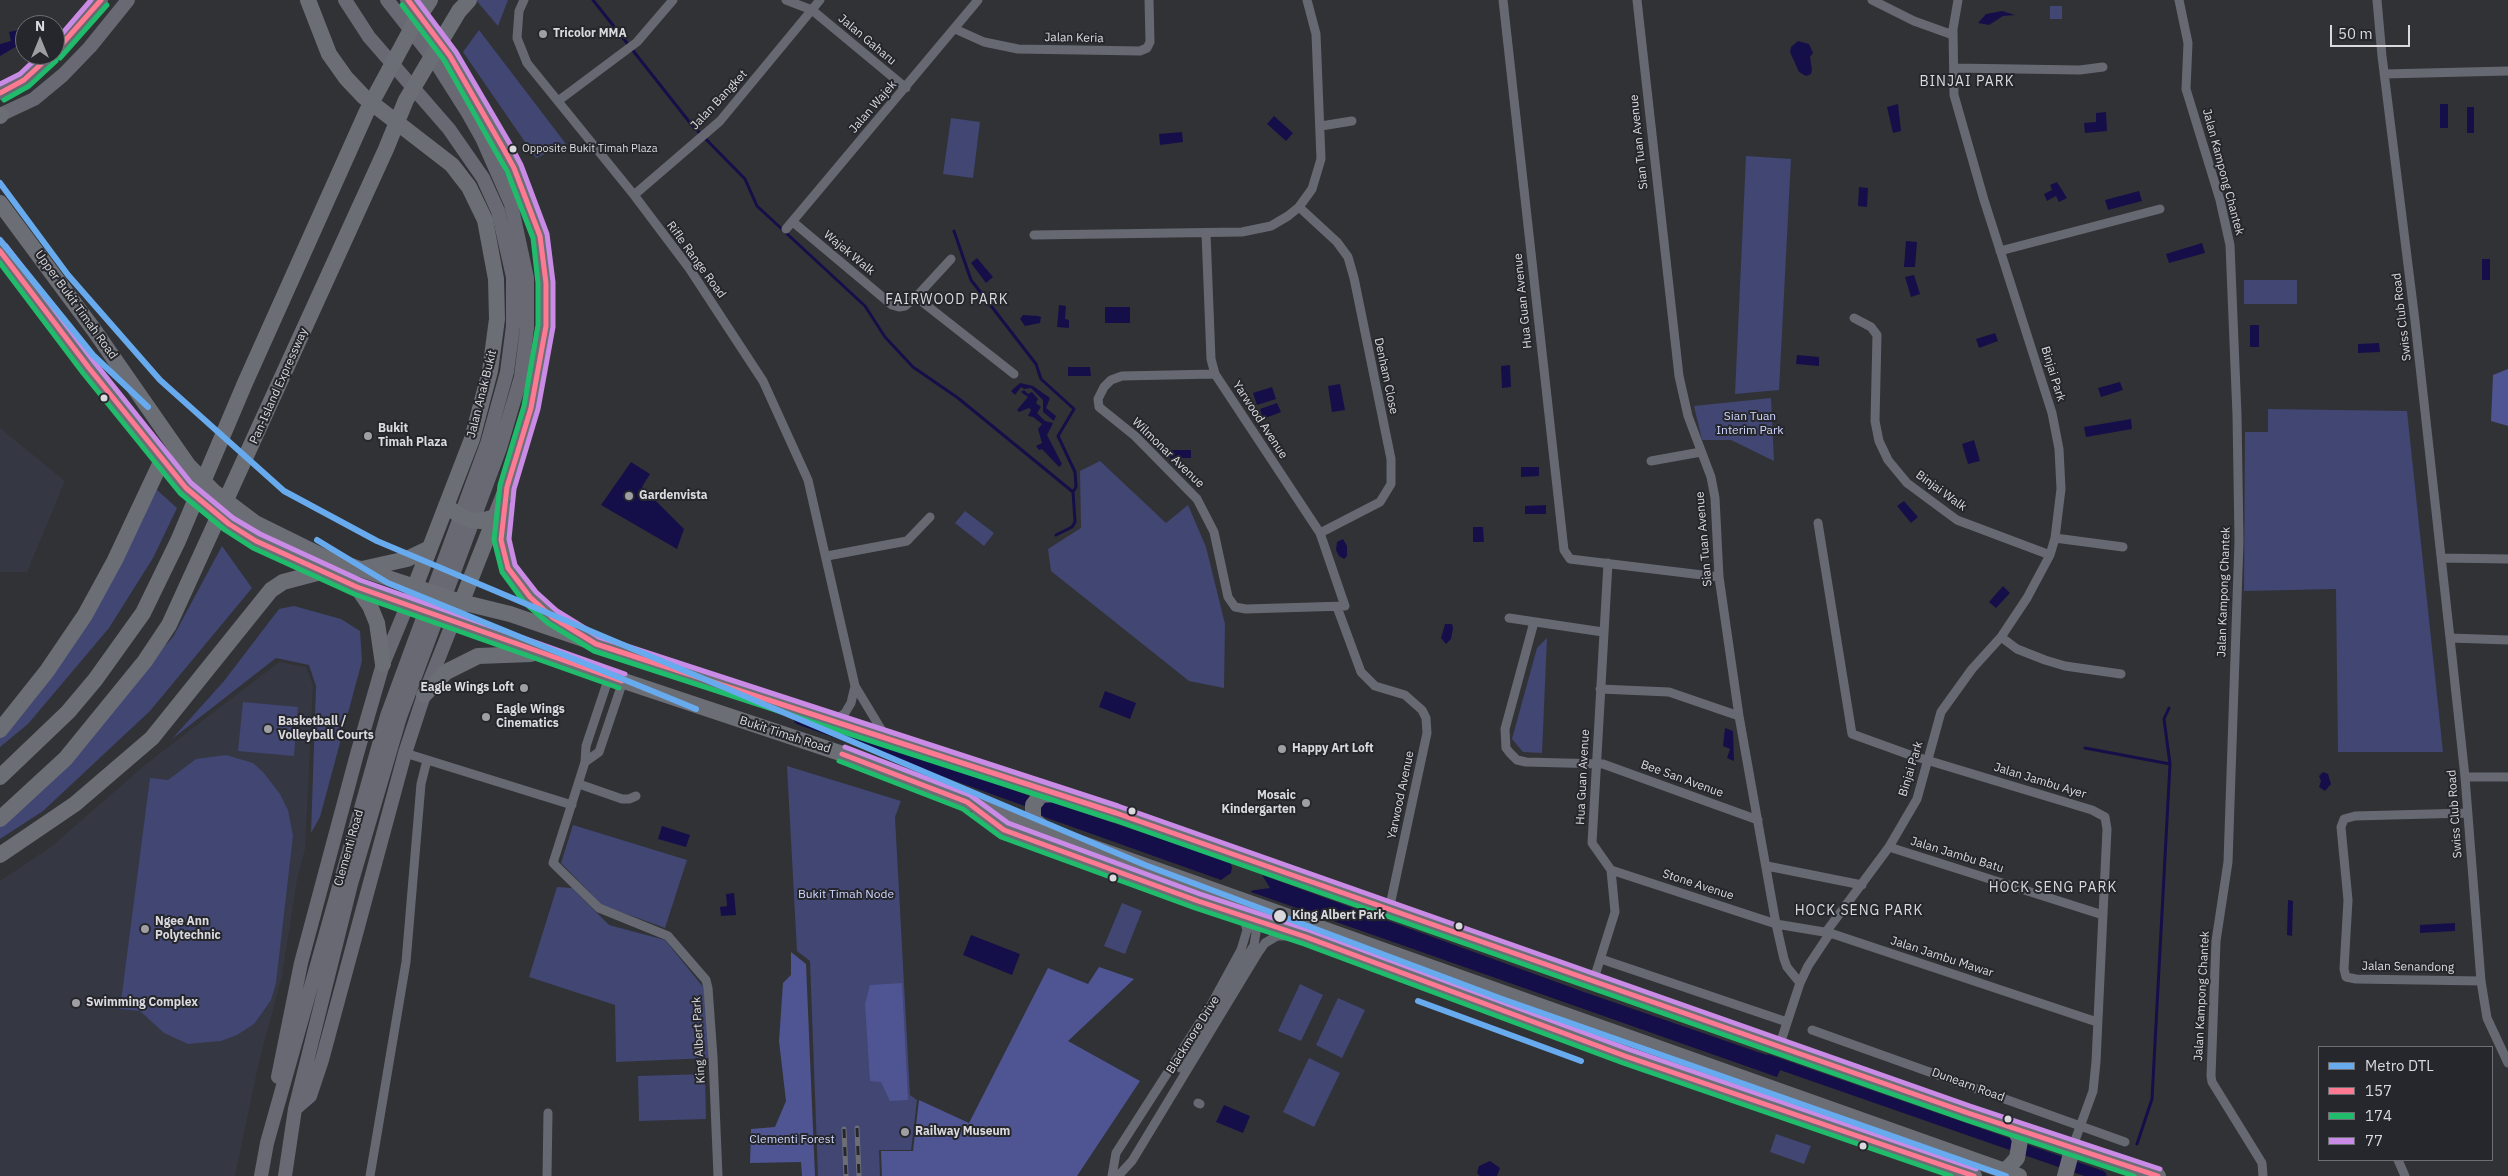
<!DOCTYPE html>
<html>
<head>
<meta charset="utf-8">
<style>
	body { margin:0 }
	#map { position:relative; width:2508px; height:1176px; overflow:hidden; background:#313236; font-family:"IBM Plex Sans",sans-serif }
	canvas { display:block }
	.legend { position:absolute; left:2318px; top:1046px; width:175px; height:115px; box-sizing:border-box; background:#26272d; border:1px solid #6e6f74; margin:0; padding:6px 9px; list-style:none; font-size:15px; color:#dadade }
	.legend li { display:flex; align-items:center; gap:10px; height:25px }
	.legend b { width:25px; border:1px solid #6e6f74 }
	.north { position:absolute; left:15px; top:15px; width:50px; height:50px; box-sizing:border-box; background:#26272d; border:1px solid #6e6f74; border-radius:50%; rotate:0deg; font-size:14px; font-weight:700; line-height:20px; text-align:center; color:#dadade }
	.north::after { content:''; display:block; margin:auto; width:18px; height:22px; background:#9f9fa3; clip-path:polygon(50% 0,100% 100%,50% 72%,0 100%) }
	.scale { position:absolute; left:2330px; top:25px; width:80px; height:22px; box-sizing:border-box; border:2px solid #dadade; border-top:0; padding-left:6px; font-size:15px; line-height:18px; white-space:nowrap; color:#dadade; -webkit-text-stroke:4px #26272d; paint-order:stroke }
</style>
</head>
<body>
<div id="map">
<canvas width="2508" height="1176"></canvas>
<ul class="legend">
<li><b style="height:6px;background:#67aaed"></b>Metro DTL</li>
<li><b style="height:6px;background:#fe7a93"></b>157</li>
<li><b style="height:6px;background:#20bc6c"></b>174</li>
<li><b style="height:6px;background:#ca8be6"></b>77</li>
</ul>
<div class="north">N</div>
<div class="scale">50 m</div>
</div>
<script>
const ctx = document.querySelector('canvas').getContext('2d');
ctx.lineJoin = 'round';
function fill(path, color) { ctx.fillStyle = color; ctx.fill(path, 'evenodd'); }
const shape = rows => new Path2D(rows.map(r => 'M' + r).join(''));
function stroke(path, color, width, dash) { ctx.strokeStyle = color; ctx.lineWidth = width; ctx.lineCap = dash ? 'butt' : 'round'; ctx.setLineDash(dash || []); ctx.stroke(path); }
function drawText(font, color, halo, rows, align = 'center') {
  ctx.font = font + ' "IBM Plex Sans",sans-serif'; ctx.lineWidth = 4; ctx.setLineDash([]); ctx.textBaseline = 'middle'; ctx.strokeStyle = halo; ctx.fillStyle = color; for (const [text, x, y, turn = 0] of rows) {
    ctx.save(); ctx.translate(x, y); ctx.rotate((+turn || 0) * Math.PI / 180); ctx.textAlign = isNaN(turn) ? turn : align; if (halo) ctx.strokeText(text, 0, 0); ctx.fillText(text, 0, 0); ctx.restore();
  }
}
fill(shape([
	[0,428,65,481,27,572,0,572],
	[279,662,306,667,313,685,305,849,297,880,282,976,259,1062,235,1176,0,1176,0,881,52,846,146,764]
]), '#353742');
fill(shape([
	[476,0,508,0,498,26],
	[2050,6,2062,6,2062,19,2050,19],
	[479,30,566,144,536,158,463,52],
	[951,118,980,122,973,178,943,174],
	[1746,156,1791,159,1779,390,1735,394],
	[2244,280,2297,280,2297,304,2244,304],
	[1771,398,1774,461,1731,440,1702,440,1694,406],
	[2268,409,2407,411,2443,752,2338,752,2336,589,2244,591,2245,432,2268,432],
	[1100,461,1166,523,1188,505,1206,547,1225,624,1224,688,1189,681,1051,571,1048,549,1081,528,1080,471],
	[156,489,177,508,153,558,109,628,28,724,0,747,0,738,18,720],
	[965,511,994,533,984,546,955,523],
	[222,546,252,588,150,711,43,811,0,839,0,822,173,637],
	[294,606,341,619,360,631,362,661,320,817,311,833,316,686,309,665,276,658,172,739,224,681,279,609],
	[1547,638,1542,753,1523,752,1512,739,1537,648],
	[243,702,298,707,294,756,238,751],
	[226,755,253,763,263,772,280,794,288,810,293,836,276,983,271,1000,262,1013,254,1024,237,1035,221,1041,188,1044,164,1033,140,1011,120,1009,150,778,168,780,196,759],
	[787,766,901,801,895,817,910,1095,917,1100,911,1150,879,1150,880,1176,818,1176,810,961,797,951],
	[573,825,687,860,665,928,602,905,561,863],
	[557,887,572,888,609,925,665,940,704,988,710,1058,616,1062,615,1005,529,977],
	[1122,903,1142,911,1125,954,1104,946],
	[1300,984,1323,995,1301,1041,1278,1031],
	[1338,998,1365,1010,1342,1058,1316,1045],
	[1309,1058,1340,1073,1314,1127,1283,1112],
	[705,1074,706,1119,639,1121,638,1076],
	[1776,1134,1811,1146,1804,1164,1770,1152]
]), '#414673');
fill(shape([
	[2508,369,2508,426,2491,421,2493,375],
	[791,952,806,964,815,1176,802,1176,801,1162,750,1163,751,1129,775,1127,786,1101,779,1041,783,983,791,975],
	[1099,967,1134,979,1068,1041,1140,1081,1077,1176,882,1176,881,1151,913,1151,919,1100,969,1123,1048,968,1088,984],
	[902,983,908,1100,890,1101,881,1082,870,1081,865,1004,870,985]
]), '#4e5592');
fill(shape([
	[2002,11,2015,15,2003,16,1989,25,1978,23,1986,14],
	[18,30,20,39,15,40,17,46,0,56,0,44,11,41,9,32],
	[1798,41,1809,44,1813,53,1810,57,1812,70,1811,74,1806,76,1799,72,1790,52,1791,47],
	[1898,104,1901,131,1893,133,1887,107],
	[2440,104,2448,104,2448,128,2440,128],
	[2467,107,2474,107,2474,133,2467,133],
	[2106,112,2107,131,2085,133,2084,123,2096,122,2096,113],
	[1274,116,1293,133,1286,141,1267,124],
	[1182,132,1183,142,1160,145,1159,134],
	[2057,182,2067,198,2059,202,2056,196,2047,201,2044,194,2052,190,2050,185],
	[1859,187,1868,188,1867,207,1858,206],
	[2139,191,2142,201,2108,210,2105,200],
	[1906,241,1917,242,1915,267,1904,267],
	[2202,243,2205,253,2169,263,2166,254],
	[977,258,993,277,986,283,971,263],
	[2482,259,2490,259,2490,280,2482,280],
	[1914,275,1920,294,1911,297,1905,277],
	[1059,305,1066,306,1065,319,1069,320,1069,328,1057,327],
	[1105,307,1130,307,1130,323,1105,323],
	[1023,315,1038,316,1041,317,1040,323,1025,326,1020,319],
	[2250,325,2259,325,2259,347,2250,347],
	[1995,333,1998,341,1979,348,1976,339],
	[2379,343,2380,352,2358,353,2358,344],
	[1797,355,1819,357,1819,366,1796,364],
	[1510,365,1511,387,1502,388,1501,366],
	[1068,367,1090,367,1091,376,1068,376],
	[2120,382,2123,390,2101,397,2098,388],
	[1020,383,1033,386,1050,398,1046,408,1056,416,1054,421,1043,412,1043,400,1031,388,1024,389,1021,387,1015,395,1011,391],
	[1340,384,1345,410,1332,412,1328,386],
	[1272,387,1276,399,1257,405,1253,393],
	[1024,390,1028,394,1032,392,1038,399,1036,403,1041,407,1037,413,1045,421,1053,423,1047,435,1062,464,1059,467,1042,449,1039,450,1036,446,1042,443,1038,429,1042,424,1033,417,1028,416,1031,410,1029,408,1019,412,1017,410,1028,397,1021,392],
	[1277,403,1281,412,1263,419,1260,409],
	[2131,419,2132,429,2086,437,2084,427],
	[1974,440,1980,461,1968,464,1962,444],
	[1170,450,1191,450,1191,458,1170,458],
	[631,462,650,474,642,487,684,529,677,549,601,505],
	[1521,467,1539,467,1539,476,1521,477],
	[1904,501,1918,517,1911,523,1897,506],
	[1546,505,1546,514,1525,514,1525,506],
	[1473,527,1483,527,1484,542,1473,542],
	[1343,539,1347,546,1347,556,1344,559,1339,556,1336,550,1337,542],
	[2003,586,2010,593,1996,608,1989,602],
	[1445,624,1452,624,1453,628,1451,639,1446,644,1441,638],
	[1105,691,1136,703,1130,719,1099,707],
	[1725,728,1733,731,1734,761,1727,758,1730,749,1723,746],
	[2323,772,2328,774,2331,784,2325,791,2319,787,2321,781,2319,776],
	[1036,797,1230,862,1232,867,1231,873,1221,880,1033,813],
	[662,826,690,835,686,847,658,839],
	[1262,875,1584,992,1784,1061,1777,1077,1251,892],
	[734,893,736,915,721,916,720,907,727,906,726,894],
	[2288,900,2293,901,2292,936,2287,935],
	[2455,923,2455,931,2420,933,2420,925],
	[971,935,1020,954,1012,975,963,955],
	[1224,1105,1250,1116,1243,1133,1216,1122],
	[1490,1161,1500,1168,1497,1176,1480,1176,1477,1173,1479,1166]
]), '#150f49');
fill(shape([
	[1260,874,1263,874,1262,875,1270,888,1248,891]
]), '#313236');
stroke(shape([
	[593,0,691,124,745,179,757,206,865,306,885,337,913,367,958,398,1073,492,1075,522,1072,527,1056,535],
	[954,231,971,280,1036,364,1041,379,1074,409,1058,436,1075,472,1076,487,1073,492],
	[2085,748,2170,764],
	[2137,1144,2152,1099,2170,764,2164,719,2169,708]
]), '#150f49', 3);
stroke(shape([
	[799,719,1041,806],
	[1768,1060,2101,1176]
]), '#150f49', 11);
stroke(shape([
	[524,0,519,11,517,38,527,63,634,195,689,268,763,381,808,480,855,686,887,739],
	[786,0,812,10,906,88],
	[1503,0,1564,550,1570,559,1719,577],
	[1637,0,1679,376,1688,416,1711,477,1715,498,1719,577,1739,716,1776,924,1784,959,1787,967,1800,983],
	[1872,0,1914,21,1953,35],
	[2179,0,2188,43,2186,89,2220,200,2230,245,2237,415,2239,541,2228,862,2216,941,2211,1076,2212,1082,2262,1163,2263,1176],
	[2377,0,2382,56,2415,321,2450,638,2465,777,2481,981,2487,1018,2508,1063],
	[955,29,984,42,1018,49,1140,51,1147,48,1150,42,1149,0],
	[1954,68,2080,70,2103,67],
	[2384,74,2508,71],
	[558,101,637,42,673,0],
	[1321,126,1352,121],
	[634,195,720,121,820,0],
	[1299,207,1337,242,1348,257,1354,278,1391,459,1391,484,1380,502,1320,533],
	[793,222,892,305,899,307,905,306,916,297,951,259],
	[786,229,978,0],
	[1206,233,1211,359,1215,374,1320,533,1345,606,1246,609,1235,607,1228,597,1214,532,1197,499,1135,436,1099,407,1098,399,1104,387,1111,380,1122,376,1215,374],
	[1034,235,1242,232,1271,226,1288,216,1299,207,1312,189,1321,159,1316,34,1307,0],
	[2000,251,2160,209],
	[916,297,1014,374],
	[1854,318,1871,327,1877,335,1875,421,1879,441,1888,460,1907,483,1957,520,2050,555],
	[1651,461,1701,452],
	[1818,523,1852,734,1910,755,2092,810,2105,817,2107,829,2096,1062,2093,1091,2073,1146],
	[2055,538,2123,547],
	[827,556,907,541,930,517],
	[2442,558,2508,559],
	[1337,607,1361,672,1375,686,1405,695,1422,710,1426,718,1427,733,1389,910],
	[1509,618,1603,632],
	[1534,622,1505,729,1506,748,1510,753,1517,760,1526,762,1603,764,1758,820],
	[2001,637,2017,649,2045,660,2065,666,2121,674],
	[2450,638,2508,640],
	[609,677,586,746,585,762,553,863,599,908,668,936,706,980,708,988,713,1057,718,1176],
	[1600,689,1669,692,1739,716],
	[833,722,845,713,851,703,855,686],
	[405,753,572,805],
	[585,762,599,752,623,681],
	[2465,777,2508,777],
	[579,784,622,799,629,799,636,796],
	[2467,813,2355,816,2344,819,2341,827,2348,900,2344,969,2346,977,2356,979,2481,981],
	[1889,847,2103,915],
	[1767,866,1862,885],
	[1611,870,1776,924,1830,933,2097,1022],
	[1826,932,1889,847,1917,799,1941,712,1972,669,2001,637,2027,598,2050,555,2055,538,2061,489,2059,449,2052,413,1984,200,1954,95,1953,29,1958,0],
	[1601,959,1787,1022],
	[1593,982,1615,912,1611,870,1592,843,1608,563],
	[1812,1030,2125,1142],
	[1779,1047,1800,983,1808,966,1830,933],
	[1180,1068,1254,945,1256,933,1253,919],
	[1198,1103,1200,1104],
	[2398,1160,2405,1176],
	[370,1176,406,962,421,784,427,760],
	[547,1176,548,1113],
	[1112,1176,1116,1153,1211,1005,1241,950,1247,930,1243,916],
	[1118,1176,1132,1161,1258,953,1265,943,1277,936,1288,936]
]), '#676972', 9);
stroke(shape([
	[55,52,67,41,101,0],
	[0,93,24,80,51,55],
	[0,115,34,99,63,75,90,47,128,0],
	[278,1077,301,963,357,754,383,664,407,606],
	[295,1109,310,1096,322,1060,405,753,424,695,453,622],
	[261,1176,267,1143,387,716,487,444,507,372,513,326,513,277,498,211,483,178,449,129,369,37,345,0],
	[285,1176,295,1109,351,884,400,717,500,448,521,377,527,328,527,278,511,204,482,138,468,113,435,61,387,0]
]), '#686973', 14);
stroke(shape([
	[308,0,329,54,346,78,364,97,452,165,469,187,485,220,496,279,497,319,490,371,472,439,411,597],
	[408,0,450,56,514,168,540,236,546,283,546,326,531,408,507,487,458,611],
	[0,116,1,115],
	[0,203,94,330,188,465,214,492,255,523,324,557,461,602,510,614,706,681,1116,813,1968,1113,2158,1176],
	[0,251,89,368,186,488,229,524,256,541,321,572,393,601,543,654,840,753,1027,824,2019,1176],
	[446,506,462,517,470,520,481,521,495,517],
	[505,509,501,540,508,568,530,597,552,617,568,627],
	[362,569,407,559,430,548],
	[357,587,370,606,377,623,383,664],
	[424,695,446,672,478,656,531,654],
	[0,730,47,671,85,615,115,560,162,460],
	[0,777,68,712,95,680,143,613,178,541,245,383,367,111,414,24,430,0],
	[980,812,1004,830,1198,901,1306,937,1625,1056,1974,1176],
	[0,819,66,758,145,661,169,625,386,149,406,100,459,11,469,0],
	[1045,830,1033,819,1033,805,1041,795,1056,794],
	[0,855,75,804,152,738,271,590,283,582,321,572],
	[2003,1171,2009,1167,2017,1158,2020,1140,2014,1128],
	[2065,1176,2073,1146]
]), '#6c6e76', 16);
const rail = shape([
	[857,1128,859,1176],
	[844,1129,846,1176]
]);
stroke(rail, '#6d6e75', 5);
stroke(rail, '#26272d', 3, [9]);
stroke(shape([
	[408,0,450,56,503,148,514,168,540,236,546,283,546,326,531,408,507,487,501,540,508,568,530,597,552,617,596,644,1116,813,1968,1113,2158,1176],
	[55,52,101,0],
	[0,93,24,80,51,55],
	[0,251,89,368,186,488,229,524,256,541,357,587,622,681],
	[842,754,967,802,1004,830,1198,901,1306,937,1625,1056,1974,1176]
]), '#fe7a93', 5);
stroke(shape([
	[402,5,444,60,496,152,507,171,533,238,538,283,538,325,524,406,500,485,494,540,502,572,524,602,548,623,594,651,1114,820,1966,1120,2134,1176],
	[60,58,107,5],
	[4,100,29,86,56,61],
	[0,263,83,373,180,493,225,530,253,548,354,594,619,688],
	[839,761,963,809,1001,837,1195,908,1304,944,1623,1063,1951,1176]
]), '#20bc6c', 5);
stroke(shape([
	[417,0,456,52,510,144,521,165,547,234,553,282,553,327,538,409,514,489,509,539,515,565,536,592,557,611,599,637,1118,806,1970,1106,2160,1169],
	[55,42,91,0],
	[0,84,20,74,40,55],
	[6,246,95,363,191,483,233,518,260,534,360,580,625,674],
	[845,747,970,795,1008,823,1200,894,1309,930,1628,1049,1976,1169]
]), '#ca8be6', 5);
stroke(shape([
	[0,183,68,275,160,380,284,491,377,541,1145,865,1502,999,2006,1176],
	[0,240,93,355,148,407],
	[317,540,388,583,696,709],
	[1418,1001,1581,1061]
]), '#67aaed', 6);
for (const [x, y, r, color] of [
	[543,34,5,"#9f9fa3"],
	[513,149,4.5,"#dadade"],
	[104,398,4.5,"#dadade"],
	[368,436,5,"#9f9fa3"],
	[629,496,5,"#9f9fa3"],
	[524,688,5,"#9f9fa3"],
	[486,717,5,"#9f9fa3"],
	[268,729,5,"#9f9fa3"],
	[1282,749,5,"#9f9fa3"],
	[1306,803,5,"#9f9fa3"],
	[1132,811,4.5,"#dadade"],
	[1113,878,4.5,"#dadade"],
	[1280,916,7,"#dadade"],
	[1459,926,4.5,"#dadade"],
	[145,929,5,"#9f9fa3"],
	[76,1003,5,"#9f9fa3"],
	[2008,1119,4.5,"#dadade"],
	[905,1132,5,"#9f9fa3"],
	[1863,1146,4.5,"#dadade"]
]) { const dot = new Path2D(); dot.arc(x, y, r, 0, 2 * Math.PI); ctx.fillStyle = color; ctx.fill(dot); stroke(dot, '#26272d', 2); }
drawText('11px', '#dadade', '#26272d', [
	["Opposite Bukit Timah Plaza",522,149]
], 'left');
drawText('bold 12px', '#dadade', '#26272d', [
	["Tricolor MMA",553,34],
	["Bukit",378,429],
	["Timah Plaza",378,443],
	["Gardenvista",639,496],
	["Eagle Wings Loft",514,688,"right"],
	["Eagle Wings",496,710],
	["Cinematics",496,724],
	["Basketball /",278,722],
	["Volleyball Courts",278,736],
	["Happy Art Loft",1292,749],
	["Mosaic",1296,796,"right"],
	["Kindergarten",1296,810,"right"],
	["Ngee Ann",155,922],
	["Polytechnic",155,936],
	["Swimming Complex",86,1003],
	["Railway Museum",915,1132]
], 'left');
drawText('12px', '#dadade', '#26272d', [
	["Jalan Keria",1074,38,1],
	["Jalan Gaharu",867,40,40],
	["Jalan Bangket",719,100,-47],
	["Jalan Wajek",873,107,-49],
	["Sian Tuan Avenue",1639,142,-96],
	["Jalan Kampong Chantek",2223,172,75],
	["Wajek Walk",849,253,40],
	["Rifle Range Road",696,260,54],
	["Hua Guan Avenue",1523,301,-96],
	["Upper Bukit Timah Road",76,305,54],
	["Swiss Club Road",2402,317,-97],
	["Binjai Park",2053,374,73],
	["Denham Close",1386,376,78],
	["Pan-Island Expressway",279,386,-66],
	["Jalan Anak Bukit",482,394,-76],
	["Yarwood Avenue",1260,420,57],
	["Wilmonar Avenue",1168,453,44],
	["Binjai Walk",1941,491,36],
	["Sian Tuan Avenue",1704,539,-95],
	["Jalan Kampong Chantek",2224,592,-88],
	["Bukit Timah Road",785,735,18],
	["Binjai Park",1911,769,-73],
	["Hua Guan Avenue",1583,777,-87],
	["Bee San Avenue",1682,779,20],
	["Jalan Jambu Ayer",2040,781,17],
	["Yarwood Avenue",1401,795,-78],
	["Swiss Club Road",2455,814,-94],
	["Clementi Road",349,848,-74],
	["Jalan Jambu Batu",1957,855,17],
	["Stone Avenue",1698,885,18],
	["Jalan Jambu Mawar",1942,957,18],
	["Jalan Senandong",2408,967,1],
	["Jalan Kampong Chantek",2202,996,-87],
	["Blackmore Drive",1193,1035,-58],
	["King Albert Park",699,1040,-93],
	["Dunearn Road",1968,1085,20]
]);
drawText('12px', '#cfd7ff', '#26272d', [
	["Sian Tuan",1750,417],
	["Interim Park",1750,431],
	["Bukit Timah Node",846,895],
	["Clementi Forest",792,1140]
]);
drawText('bold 12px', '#dadade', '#26272d', [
	["King Albert Park",1292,916]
], 'left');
ctx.letterSpacing = '1px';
drawText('14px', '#dadade', '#26272d', [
	["BINJAI PARK",1967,82],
	["FAIRWOOD PARK",947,300],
	["HOCK SENG PARK",2053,888],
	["HOCK SENG PARK",1859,911]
]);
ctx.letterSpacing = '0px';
</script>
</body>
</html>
